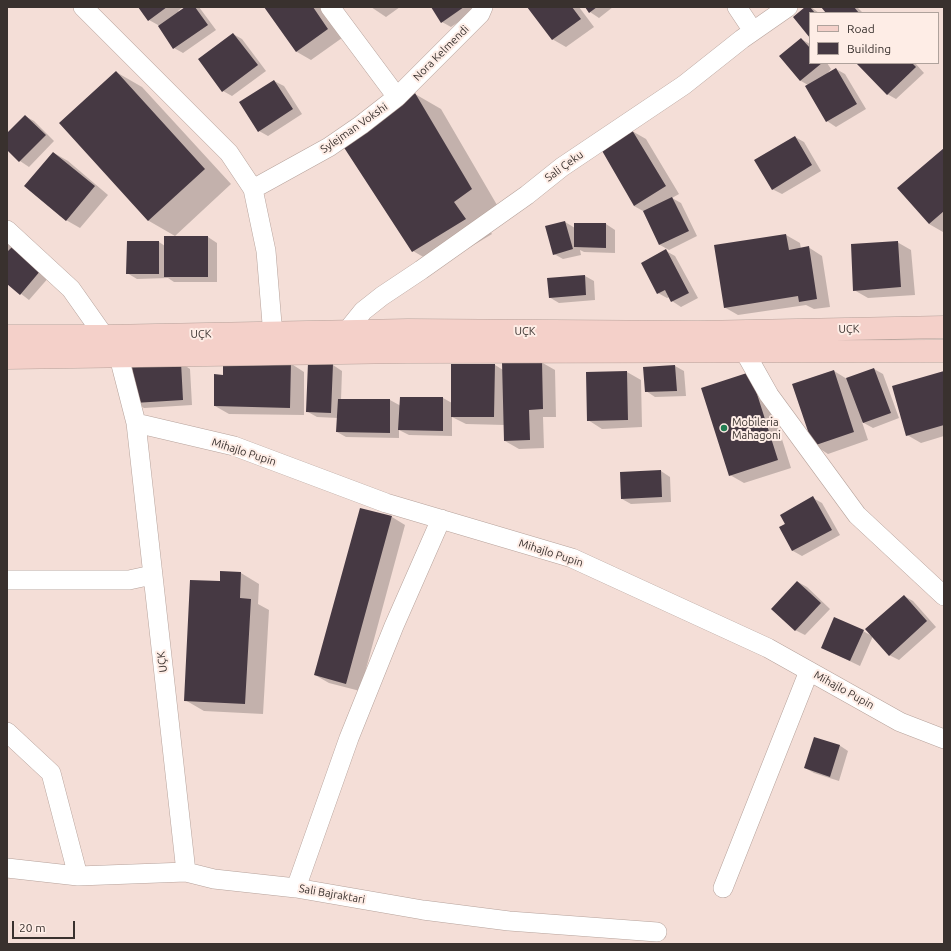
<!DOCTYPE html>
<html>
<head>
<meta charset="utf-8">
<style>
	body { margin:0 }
	#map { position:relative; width:951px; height:951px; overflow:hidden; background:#f4ded7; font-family:Ubuntu,sans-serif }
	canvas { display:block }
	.frame { position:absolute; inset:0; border:8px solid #39312e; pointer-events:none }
	.legend { position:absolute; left:809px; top:12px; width:130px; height:52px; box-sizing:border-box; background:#feede6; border:1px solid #afa29c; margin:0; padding:5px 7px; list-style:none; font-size:12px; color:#39312e }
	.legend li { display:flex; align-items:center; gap:8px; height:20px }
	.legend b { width:20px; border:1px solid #afa29c }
	.scale { position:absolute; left:12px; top:921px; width:63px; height:18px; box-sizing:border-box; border:2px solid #39312e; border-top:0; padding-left:5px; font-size:12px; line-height:14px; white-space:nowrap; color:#39312e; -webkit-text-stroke:3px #feede6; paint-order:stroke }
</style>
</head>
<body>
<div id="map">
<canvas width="951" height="951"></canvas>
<div class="frame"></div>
<ul class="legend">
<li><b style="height:5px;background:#f4d0c9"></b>Road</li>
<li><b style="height:11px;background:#463943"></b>Building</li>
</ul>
<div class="scale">20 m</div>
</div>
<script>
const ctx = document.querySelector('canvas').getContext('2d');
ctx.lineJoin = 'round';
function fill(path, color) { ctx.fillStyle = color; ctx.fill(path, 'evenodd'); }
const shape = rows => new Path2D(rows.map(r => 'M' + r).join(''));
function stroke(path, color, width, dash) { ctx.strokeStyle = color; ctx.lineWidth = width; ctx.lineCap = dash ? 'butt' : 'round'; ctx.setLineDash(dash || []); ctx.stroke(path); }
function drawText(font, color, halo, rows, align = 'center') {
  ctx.font = font + ' Ubuntu,sans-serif'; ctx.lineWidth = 4; ctx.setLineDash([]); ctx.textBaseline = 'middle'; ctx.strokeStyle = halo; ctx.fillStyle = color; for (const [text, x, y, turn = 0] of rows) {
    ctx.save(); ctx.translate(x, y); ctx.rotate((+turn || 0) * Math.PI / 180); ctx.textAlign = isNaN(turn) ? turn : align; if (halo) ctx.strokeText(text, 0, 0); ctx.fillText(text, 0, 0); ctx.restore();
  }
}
fill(shape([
	[139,7,183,7,178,11,179,12,186,7,199,7,216,30,183,53,174,48,158,25,149,20],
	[265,7,320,7,342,38,311,60,297,52],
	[371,7,400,7,386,17],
	[432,7,481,7,451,27,442,22],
	[529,7,579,7,594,27,566,47,552,39],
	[586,7,613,7,599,18,590,12],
	[806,7,811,7,819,13,810,13,810,36],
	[822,7,857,7,863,13,828,13],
	[233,34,242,39,266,71,232,96,223,91],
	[801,39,810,44,810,63,827,63,831,69,826,75,836,69,845,74,866,109,836,127,827,121,808,85,801,81,781,56],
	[858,63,915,63,924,73,896,99,887,94],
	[116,72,142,87,231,184,175,236,149,221,60,123],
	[274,81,284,86,302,114,268,136,259,131],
	[415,94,441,109,497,205,480,218,492,234,439,266,413,251],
	[25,116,34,121,54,141,29,167,20,161,7,149,7,134],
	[632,131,646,139,679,194,672,198,681,203,697,236,669,250,660,245,643,211,634,206],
	[795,137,804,142,821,171,782,194,772,189],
	[944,150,944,231,943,232,929,224],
	[54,153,68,161,108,195,80,228,66,220],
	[565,222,575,228,606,224,615,230,615,253,584,252,580,250,581,255,563,259,554,254],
	[786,235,800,243,801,249,808,247,822,256,830,307,814,309,806,305,738,315,724,307],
	[165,237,208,237,217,243,217,282,174,282,168,278,137,279,127,273,159,242,165,246],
	[7,238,50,276,29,300,7,283],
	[897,242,911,250,915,295,868,298,854,290],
	[666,251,675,256,698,298,681,307,672,301,670,297,667,298,658,293],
	[585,276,594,281,595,300,559,303,549,297],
	[541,362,555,370,556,417,543,417,544,448,519,449,505,441,505,425,466,424,452,417,452,436,409,435,399,430,399,438,346,437,337,432,338,418,317,417,308,412,333,365,342,371,341,400,390,400,401,406,443,398,452,403,452,365,495,365,503,370],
	[181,363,190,369,192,405,144,408,135,402],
	[290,363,304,372,304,415,229,414,215,406,224,376],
	[675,366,684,371,686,396,655,397,646,391,644,368],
	[874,369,883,374,899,418,873,428,862,422,868,440,828,454,814,445,834,371,847,379],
	[627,372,641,380,642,427,602,429,588,420],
	[944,372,944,436,921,443,907,435],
	[750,373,764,382,791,468,744,483,730,475],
	[661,471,670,477,671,502,631,504,622,499],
	[813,498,822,503,840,535,802,556,793,551,781,527],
	[392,517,405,525,360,691,329,683,315,675],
	[241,573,259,584,258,604,269,610,263,714,204,711,185,700,221,582],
	[798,582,807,587,830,609,805,635,795,630],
	[904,596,913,601,936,627,899,660,889,655,873,636,860,666,822,648,863,631,872,636],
	[839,745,848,751,839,781,814,773,805,768]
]), '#0003');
fill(shape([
	[138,7,167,7,148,21],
	[185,7,195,7,208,25,173,49,158,26],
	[264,7,313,7,328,29,296,52],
	[431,7,464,7,441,23],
	[527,7,572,7,581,19,552,40],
	[585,7,597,7,589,13],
	[805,7,810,7,815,13,810,13,810,38,793,17],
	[821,7,854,7,859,13,826,13],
	[233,33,258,65,222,92,198,59],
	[801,38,810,48,810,63,822,63,800,81,779,56],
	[856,63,912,63,916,67,887,95],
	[836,68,857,104,826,122,805,86],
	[116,71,205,169,148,221,59,123],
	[274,80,293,109,258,132,239,102],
	[415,93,472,189,454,202,466,219,412,252,343,146],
	[25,115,46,135,19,162,7,150,7,133],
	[632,130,666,186,634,206,601,149],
	[795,136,812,165,772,190,754,160],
	[944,148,944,211,929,224,897,188],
	[53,152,95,186,66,221,24,186],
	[672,197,689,231,659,245,643,211],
	[565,221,573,249,553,255,545,226],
	[574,223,606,223,606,248,574,247],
	[786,234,789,250,809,246,817,299,799,302,798,296,724,308,714,245],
	[164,236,208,236,208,277,164,277],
	[127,241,159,241,159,274,126,274],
	[898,241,901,287,853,291,851,244],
	[13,246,41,270,20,295,7,284,7,252],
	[666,249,689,293,671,302,665,290,657,294,641,263],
	[585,275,586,295,549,298,547,278],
	[223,361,291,362,290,408,214,406,214,374,223,375],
	[542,361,543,409,529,410,530,440,504,441,502,362],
	[181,362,183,400,134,403,132,366],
	[308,363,333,364,331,413,306,412],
	[451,364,495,364,494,417,451,417],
	[675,365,677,391,645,392,643,367],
	[874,368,891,413,863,423,846,378],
	[834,370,854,432,813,446,792,384],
	[627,371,628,420,587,421,586,372],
	[944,371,944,425,906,436,892,386],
	[750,372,778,460,729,476,701,388],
	[400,397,443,397,443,431,398,430],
	[338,399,390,399,390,433,336,432],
	[661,470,662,497,621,499,620,472],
	[813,496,832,530,792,551,779,527,785,524,780,515],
	[360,508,392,516,346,684,314,675],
	[220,571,241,572,240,598,251,599,245,704,184,701,190,580,220,581],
	[797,581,821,603,795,631,771,609],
	[904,595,927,621,889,656,865,629],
	[834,617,864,630,850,661,821,648],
	[814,737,840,745,830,777,804,768]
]), '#463943');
const minor = shape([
	[83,7,229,153,253,189,266,251,274,348],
	[737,7,753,31],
	[397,97,480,14,483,7],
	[253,189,329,147,361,125,397,97,330,7],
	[7,230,71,289,119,357,136,423,186,872],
	[738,340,769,395,857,515,944,596],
	[346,343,346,332,363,311,382,296,421,270,527,195,562,167,684,85,742,39,788,7],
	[136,423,234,446,386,503,572,558,768,648,900,722,944,739],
	[7,580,129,580,152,575],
	[7,732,51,773,78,876],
	[7,868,78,876,186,872,214,879,296,888,423,910,509,921,657,932],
	[296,888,349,738,394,626,441,519],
	[723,888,809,671]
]);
const secondary = shape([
	[7,336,105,336,408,330,698,332,944,327],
	[7,358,407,352,944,351]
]);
stroke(minor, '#b6a29b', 20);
stroke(secondary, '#b6a29b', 23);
stroke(minor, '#fff', 19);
stroke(secondary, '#f4d0c9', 22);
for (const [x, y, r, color] of [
	[724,428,4,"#227d53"]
]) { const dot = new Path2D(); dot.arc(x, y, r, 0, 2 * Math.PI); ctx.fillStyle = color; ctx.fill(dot); stroke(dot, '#feede6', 1.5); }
drawText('11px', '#39312e', '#feede6', [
	["Nora Kelmendi",441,53,-45],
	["Sylejman Vokshi",354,128,-35],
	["Sali Çeku",564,166,-36],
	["UÇK",849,329,-1],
	["UÇK",525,331],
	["UÇK",201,334,-1],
	["Mihajlo Pupin",244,452,18],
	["Mihajlo Pupin",551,553,18],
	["UÇK",162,662,-97],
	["Mihajlo Pupin",844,690,29],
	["Sali Bajraktari",332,894,10]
]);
drawText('11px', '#39312e', '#feede6', [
	["Mobileria",732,422],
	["Mahagoni",732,435]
], 'left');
</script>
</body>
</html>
